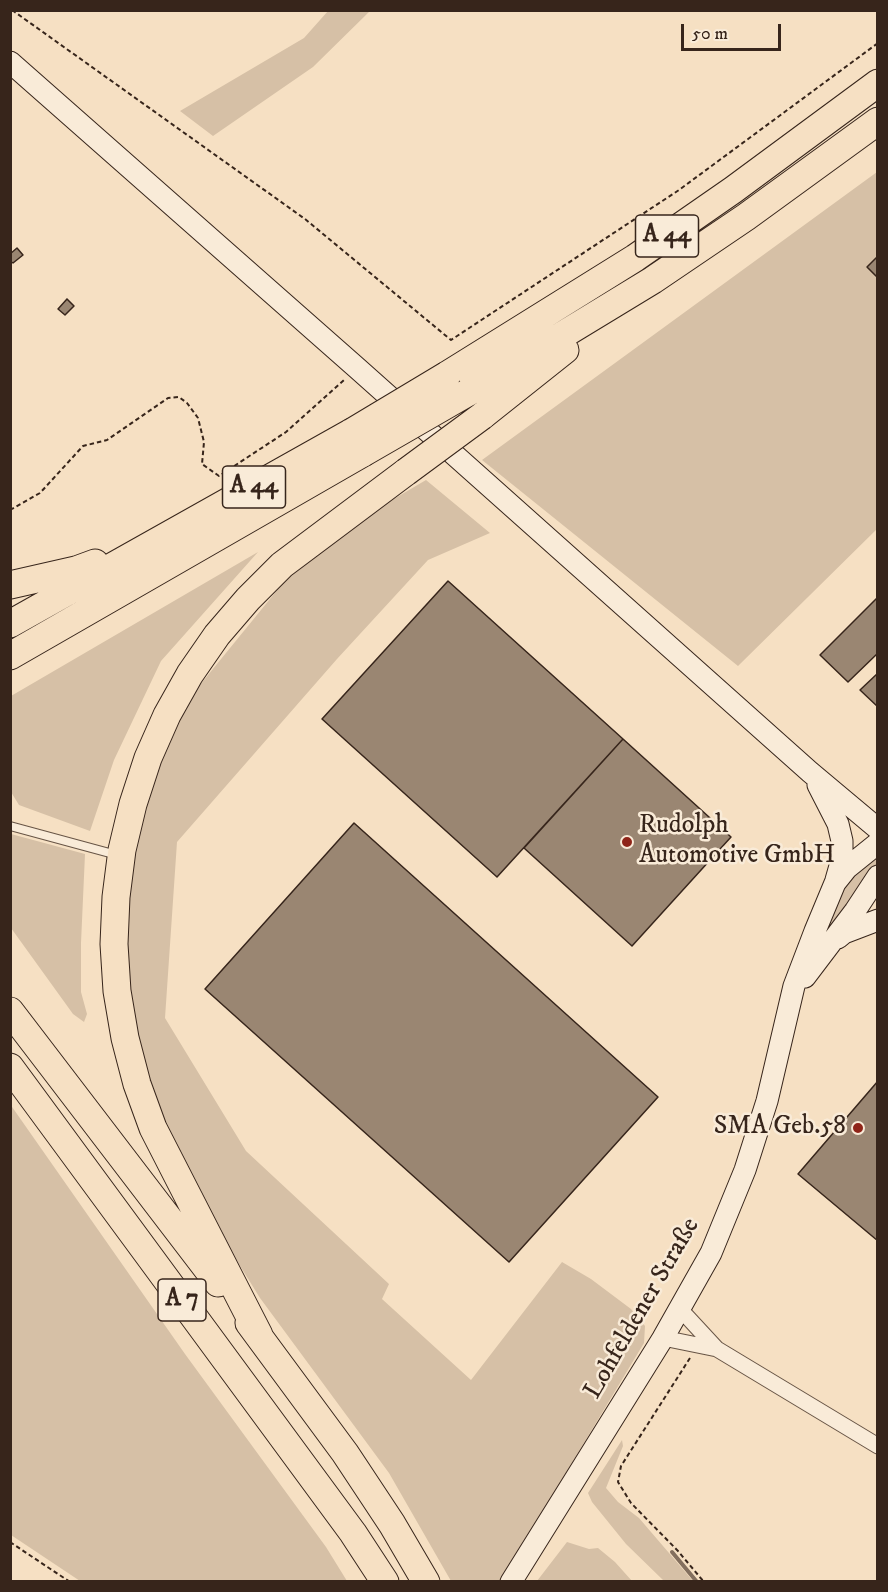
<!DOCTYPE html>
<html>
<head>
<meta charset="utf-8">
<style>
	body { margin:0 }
	#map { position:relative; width:888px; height:1592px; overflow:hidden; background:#f6e0c3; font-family:"IM FELL DW Pica",serif }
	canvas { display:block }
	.frame { position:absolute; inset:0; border:12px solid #37251b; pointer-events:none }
	.scale { position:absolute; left:681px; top:24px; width:100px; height:27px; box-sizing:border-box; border:3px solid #37251b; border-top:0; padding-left:8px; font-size:18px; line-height:21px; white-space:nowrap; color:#37251b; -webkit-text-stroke:4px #f9ebd8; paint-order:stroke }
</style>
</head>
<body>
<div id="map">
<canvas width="888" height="1592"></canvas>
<div class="frame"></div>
<div class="scale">50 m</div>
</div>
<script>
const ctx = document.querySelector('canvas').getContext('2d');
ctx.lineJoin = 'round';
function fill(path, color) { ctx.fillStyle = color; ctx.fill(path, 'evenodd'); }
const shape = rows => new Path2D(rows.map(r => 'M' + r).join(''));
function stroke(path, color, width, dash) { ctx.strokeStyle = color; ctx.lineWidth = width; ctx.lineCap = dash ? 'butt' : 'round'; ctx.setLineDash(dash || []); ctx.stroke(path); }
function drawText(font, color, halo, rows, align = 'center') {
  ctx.font = font + ' "IM FELL DW Pica",serif'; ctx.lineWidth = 5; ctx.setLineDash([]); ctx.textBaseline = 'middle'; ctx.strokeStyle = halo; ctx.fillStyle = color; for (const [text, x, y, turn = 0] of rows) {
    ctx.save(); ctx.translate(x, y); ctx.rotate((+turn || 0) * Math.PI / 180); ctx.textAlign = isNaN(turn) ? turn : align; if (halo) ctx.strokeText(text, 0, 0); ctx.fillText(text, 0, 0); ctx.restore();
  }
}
fill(shape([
	[328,11,370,11,313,67,213,136,180,111,304,38],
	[877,172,877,529,738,666,482,460],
	[426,480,490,533,428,560,337,659,177,842,165,1018,246,1151,389,1284,382,1299,471,1380,562,1262,591,1279,631,1309,645,1326,644,1343,501,1581,451,1581,389,1473,260,1298,175,1161,137,1060,123,992,122,881,145,792,186,702,283,583,365,516],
	[258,552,161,661,114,760,90,831,19,805,11,792,11,696],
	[11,834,85,854,81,943,81,992,87,1014,84,1022,73,1014,11,928],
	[877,856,877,864,842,916,820,943,842,886],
	[10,1104,185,1354,326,1547,347,1581,80,1581,11,1535],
	[622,1440,623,1446,606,1488,618,1502,639,1518,693,1581,664,1581,626,1544,592,1502,588,1493],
	[567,1542,589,1549,598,1548,615,1562,632,1581,537,1581]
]), '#d6c0a6');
stroke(shape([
	[672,1552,697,1582]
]), '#836f5e', 4);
const building = shape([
	[17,248,23,255,13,263,10,261,10,254,17,248],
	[878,256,878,278,867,267,878,256],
	[67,299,74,306,65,315,58,309,67,299],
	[448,581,623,739,497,877,322,719,448,581],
	[878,597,878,653,848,682,820,655,878,597],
	[878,673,878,707,860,690,878,673],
	[623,739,731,837,632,946,524,848,623,739],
	[354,823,658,1097,509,1262,205,989,354,823],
	[878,1081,878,1241,798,1174,878,1081]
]);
fill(building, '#9a8672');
stroke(building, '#37251b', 1.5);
const lane = shape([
	[10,826,117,855]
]);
const street = shape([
	[680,1309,717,1349,878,1446],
	[663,1338,717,1349]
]);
const secondary = shape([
	[10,62,357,368,810,772,878,829],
	[818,785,838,824,842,841,842,859,836,880],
	[838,938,844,933,878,920],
	[805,977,855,911,878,876],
	[511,1582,663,1338,711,1253,745,1170,767,1101,794,986,815,931,835,883,847,868,878,843]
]);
const highway = shape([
	[447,375,635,258,733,190,878,83],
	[467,393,653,280,746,217,878,121],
	[482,416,565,350],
	[10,585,76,570,95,563],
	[10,624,352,432],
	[10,656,363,453],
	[10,1011,218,1283],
	[10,1067,353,1533,385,1582],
	[249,1323,345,1453,392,1524,426,1582],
	[259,1335,153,1128,137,1084,125,1038,117,991,114,944,116,897,122,850,133,804,148,758,167,715,190,674,217,635,248,599,282,565,406,472]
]);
stroke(lane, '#675445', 10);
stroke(street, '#675445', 17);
stroke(secondary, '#37251b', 23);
stroke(highway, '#37251b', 29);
stroke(shape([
	[12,10,305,219,451,340,679,190,878,43],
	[10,510,40,493,83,446,107,440,168,398,179,397,187,403,198,418,204,442,202,464,219,476,286,432,344,380],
	[690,1358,621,1466,618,1482,631,1503,678,1551,704,1582],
	[10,1542,70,1582]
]), '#37251b', 2, [4.5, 3]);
stroke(lane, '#f9ebd8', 8);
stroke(street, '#f9ebd8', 15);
stroke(secondary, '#f9ebd8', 21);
stroke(highway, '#f6e0c3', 27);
const highwayBridge = shape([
	[352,432,447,375],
	[363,453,467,393],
	[406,472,482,416]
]);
stroke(highwayBridge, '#37251b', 29, []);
stroke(highwayBridge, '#f6e0c3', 27);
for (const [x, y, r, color] of [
	[627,842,6,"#8f2418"],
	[858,1128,6,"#8f2418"]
]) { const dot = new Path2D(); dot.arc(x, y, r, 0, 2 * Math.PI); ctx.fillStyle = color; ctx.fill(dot); stroke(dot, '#f9ebd8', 2); }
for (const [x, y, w] of [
	[667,236,63],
	[254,487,63],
	[182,1300,48]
]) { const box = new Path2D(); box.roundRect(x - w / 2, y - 21, w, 42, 4.5); ctx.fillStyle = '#f9ebd8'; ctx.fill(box); stroke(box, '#37251b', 1.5); }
drawText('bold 24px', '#37251b', null, [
	["A 44",667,236],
	["A 44",254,487],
	["A 7",182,1300]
]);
drawText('26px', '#37251b', '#f9ebd8', [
	["Rudolph",639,827],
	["Automotive GmbH",639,857],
	["SMA Geb.58",846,1128,"right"]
], 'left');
drawText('26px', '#37251b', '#f9ebd8', [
	["Lohfeldener Straße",643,1309,-60]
]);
</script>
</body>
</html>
